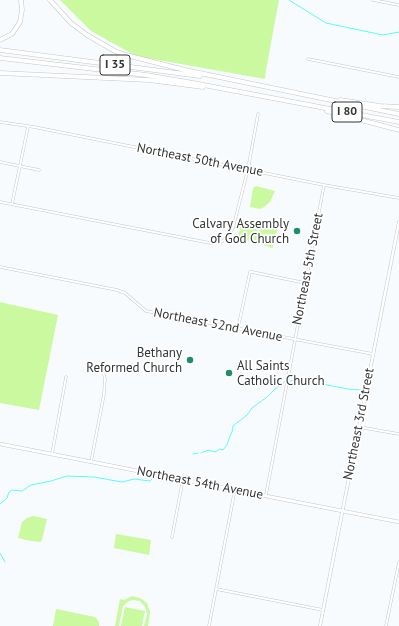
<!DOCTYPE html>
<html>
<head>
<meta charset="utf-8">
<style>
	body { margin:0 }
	canvas { display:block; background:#f8fbfd }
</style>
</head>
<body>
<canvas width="399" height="626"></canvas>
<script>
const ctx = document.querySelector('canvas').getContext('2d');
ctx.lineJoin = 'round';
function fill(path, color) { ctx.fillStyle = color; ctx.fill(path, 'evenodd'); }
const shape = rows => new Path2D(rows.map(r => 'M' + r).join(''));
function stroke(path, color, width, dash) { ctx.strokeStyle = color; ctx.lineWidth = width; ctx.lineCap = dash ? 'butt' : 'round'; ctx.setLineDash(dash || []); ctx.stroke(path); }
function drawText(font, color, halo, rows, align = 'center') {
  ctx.font = font + ' "PT Sans",sans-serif'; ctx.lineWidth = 3.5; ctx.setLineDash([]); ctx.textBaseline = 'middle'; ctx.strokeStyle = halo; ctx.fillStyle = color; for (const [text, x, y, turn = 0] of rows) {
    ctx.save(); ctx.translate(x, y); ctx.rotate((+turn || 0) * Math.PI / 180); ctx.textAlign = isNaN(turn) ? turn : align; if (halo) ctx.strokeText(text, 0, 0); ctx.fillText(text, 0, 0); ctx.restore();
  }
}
fill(shape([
	[60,0,279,0,266,70,265,79,136,56,91,31],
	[256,186,275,191,270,202,264,207,260,209,250,207,253,188],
	[242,220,254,224,258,231,268,224,278,227,273,247,272,248,255,242,240,239,238,237],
	[0,302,58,315,39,410,0,403],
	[33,516,47,519,42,540,41,542,31,541,18,538,22,522,27,518],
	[116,534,151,540,149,555,114,548],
	[132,596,140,598,147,603,150,612,148,626,144,626,147,614,145,607,140,601,133,600,129,601,123,606,119,626,115,626,120,599,124,600],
	[125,607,145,611,142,626,121,626],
	[56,609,95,617,99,622,99,626,53,626]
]), '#caf99f');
stroke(shape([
	[289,0,326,23,383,35,399,32],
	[290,381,296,380,309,383,312,382,348,389,361,390],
	[201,453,208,450,215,452,220,449,223,450,227,445,230,436,232,432,233,426,247,415,252,408,267,397,275,389,286,381],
	[193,454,198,453],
	[0,504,7,498,9,492,12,490,22,491,31,485,51,481,67,476,94,477,122,482,134,479,150,481,152,479],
	[0,553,5,562]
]), '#5df9fc', 1);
const minor = shape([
	[373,0,399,5],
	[308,59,399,77],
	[0,122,34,127,324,185,399,198],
	[0,162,39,170],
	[0,202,210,243,221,242,228,237,233,228,248,169,258,114],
	[12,204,28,127],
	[0,267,117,290,125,293,146,311,373,354],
	[238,328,250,272,252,272,305,283],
	[359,427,399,434],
	[52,454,66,377],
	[91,462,104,394,105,379,103,371],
	[266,495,324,185],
	[172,537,183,479],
	[216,589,323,610],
	[209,626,235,489],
	[386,626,399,562]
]);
const tertiary = shape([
	[320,626,399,222]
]);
const secondary = shape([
	[0,444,399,522]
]);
const motorway = shape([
	[50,0,71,23,87,35,113,50,122,54,185,70,399,114],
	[0,40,12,34,20,22,22,10,21,0],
	[0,50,200,76],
	[0,58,146,75,193,83,399,122],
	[0,73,149,80,203,87],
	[340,100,380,106,399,107],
	[327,111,399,130]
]);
stroke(minor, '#c3c6c8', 3);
stroke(tertiary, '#c3c6c8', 3.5);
stroke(secondary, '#c3c6c8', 4);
stroke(motorway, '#c3c6c8', 5);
stroke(minor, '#fff', 2);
stroke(tertiary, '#fff', 2.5);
stroke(secondary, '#fff', 3);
stroke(motorway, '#fff', 4);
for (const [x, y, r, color] of [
	[297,231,4,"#228d6b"],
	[190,360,4,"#228d6b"],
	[229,373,4,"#228d6b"]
]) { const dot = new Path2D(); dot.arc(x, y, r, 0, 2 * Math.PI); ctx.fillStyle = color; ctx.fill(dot); stroke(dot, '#fff', 1.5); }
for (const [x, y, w] of [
	[115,65,30],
	[347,112,30]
]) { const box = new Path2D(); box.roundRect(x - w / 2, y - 10, w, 20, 3); ctx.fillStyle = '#fff'; ctx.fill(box); stroke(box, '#333434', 1); }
drawText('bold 12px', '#333434', null, [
	["I 35",115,65],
	["I 80",347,112]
]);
drawText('13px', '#333434', '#fff', [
	["Northeast 50th Avenue",200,160,11],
	["Northeast 5th Street",308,269,-79],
	["Northeast 52nd Avenue",218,325,11],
	["Northeast 3rd Street",359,424,-79],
	["Northeast 54th Avenue",200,483,11]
]);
drawText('13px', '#333434', '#fff', [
	["Calvary Assembly",289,224],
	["of God Church",289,239],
	["Bethany",182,353],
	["Reformed Church",182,368],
	["All Saints",237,366,"left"],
	["Catholic Church",237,381,"left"]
], 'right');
</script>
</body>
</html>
